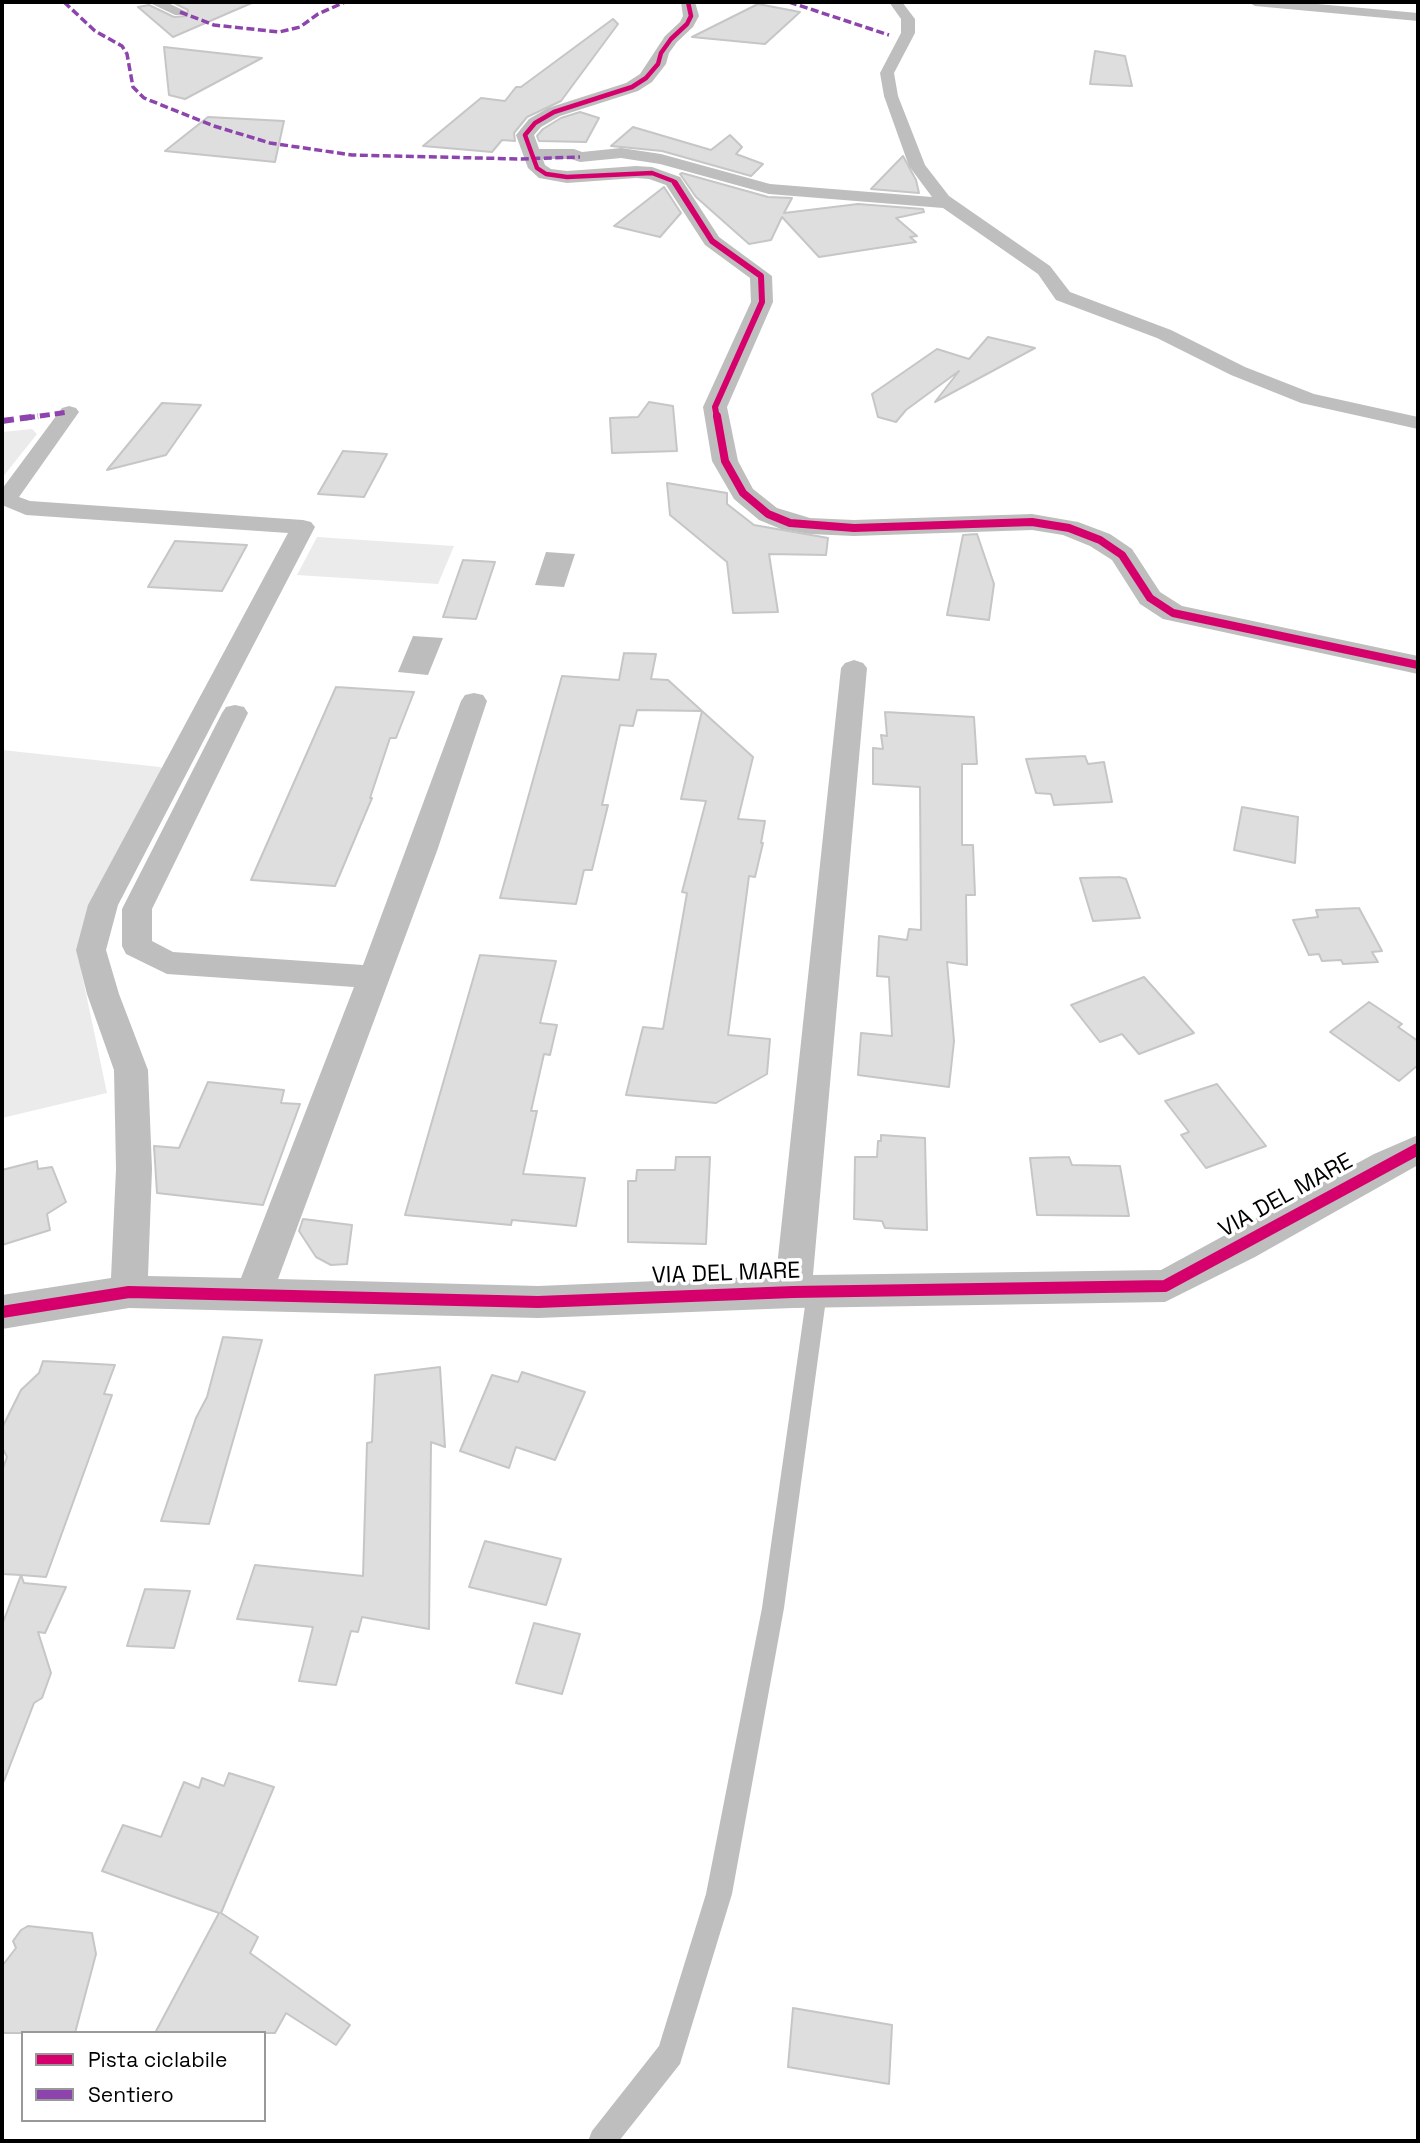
<!DOCTYPE html>
<html>
<head>
<meta charset="utf-8">
<style>
	body { margin:0 }
	#map { position:relative; width:1420px; height:2143px; overflow:hidden; background:#fff; font-family:"Space Grotesk",sans-serif }
	canvas { display:block }
	.frame { position:absolute; inset:0; border:4px solid #000; pointer-events:none }
	.legend { position:absolute; left:21px; top:2031px; width:245px; height:91px; box-sizing:border-box; background:#fff; border:2px solid #999; margin:0; padding:9px 12px; list-style:none; font-size:21px; color:#000 }
	.legend li { display:flex; align-items:center; gap:14px; height:35px }
	.legend b { width:35px; border:2px solid #999 }
</style>
</head>
<body>
<div id="map">
<canvas width="1420" height="2143"></canvas>
<div class="frame"></div>
<ul class="legend">
<li><b style="height:9px;background:#d6006c"></b>Pista ciclabile</li>
<li><b style="height:9px;background:#8e44ad"></b>Sentiero</li>
</ul>
</div>
<script>
const ctx = document.querySelector('canvas').getContext('2d');
ctx.lineJoin = 'round';
function fill(path, color) { ctx.fillStyle = color; ctx.fill(path, 'evenodd'); }
const shape = rows => new Path2D(rows.map(r => 'M' + r).join(''));
function stroke(path, color, width, dash) { ctx.strokeStyle = color; ctx.lineWidth = width; ctx.lineCap = dash ? 'butt' : 'round'; ctx.setLineDash(dash || []); ctx.stroke(path); }
function drawText(font, color, halo, rows, align = 'center') {
  ctx.font = font + ' "Space Grotesk",sans-serif'; ctx.lineWidth = 7; ctx.setLineDash([]); ctx.textBaseline = 'middle'; ctx.strokeStyle = halo; ctx.fillStyle = color; for (const [text, x, y, turn = 0] of rows) {
    ctx.save(); ctx.translate(x, y); ctx.rotate((+turn || 0) * Math.PI / 180); ctx.textAlign = isNaN(turn) ? turn : align; if (halo) ctx.strokeText(text, 0, 0); ctx.fillText(text, 0, 0); ctx.restore();
  }
}
fill(shape([
	[32,429,37,434,2,478,2,432],
	[317,537,454,546,438,584,297,575],
	[2,750,160,767,166,771,84,948,81,970,107,1093,2,1118]
]), '#ebebeb');
fill(shape([
	[546,552,575,554,564,587,535,585],
	[413,636,443,638,428,675,398,672]
]), '#bdbdbd');
const building = shape([
	[172,2,254,2,173,37,138,7,149,5,174,17,187,16,188,10,172,2],
	[758,4,800,12,765,44,692,37,758,4],
	[613,19,618,24,561,101,527,117,514,133,515,141,502,140,492,152,423,146,481,98,505,101,516,87,521,87,613,19],
	[164,47,262,58,185,99,169,95,164,47],
	[1095,51,1125,56,1132,86,1090,84,1095,51],
	[580,112,599,118,586,142,539,141,537,136,543,129,561,118,580,112],
	[208,117,284,121,275,162,165,151,208,117],
	[633,127,711,150,730,135,742,147,736,154,763,164,751,176,662,151,611,146,633,127],
	[903,156,916,180,919,193,871,189,903,156],
	[682,173,768,197,792,198,784,213,858,204,923,209,924,212,896,218,917,236,910,237,916,242,819,257,782,217,771,240,749,244,696,197,680,174,682,173],
	[664,187,681,213,660,237,614,226,664,187],
	[988,337,1035,348,935,402,959,371,906,410,896,422,878,417,872,394,937,349,969,359,988,337],
	[649,402,673,406,677,451,612,453,610,418,638,417,649,402],
	[162,403,201,405,166,455,107,470,162,403],
	[343,451,387,454,364,497,318,494,343,451],
	[667,483,727,493,727,504,754,525,828,538,826,555,769,554,778,612,733,613,727,562,670,515,667,483],
	[977,534,994,584,989,620,947,615,963,535,977,534],
	[175,541,247,545,222,591,148,587,175,541],
	[463,560,495,562,476,619,443,617,463,560],
	[624,653,656,654,651,679,668,680,702,711,637,710,633,726,620,725,602,805,608,805,592,870,584,870,576,904,500,898,562,676,619,680,624,653],
	[336,687,414,692,396,738,390,738,370,798,372,798,335,886,251,880,336,687],
	[702,711,753,757,738,819,765,821,761,843,763,843,755,877,749,876,728,1035,770,1039,767,1074,716,1103,626,1095,643,1027,663,1029,687,893,682,892,706,801,681,799,702,711],
	[885,712,974,717,977,764,962,764,962,845,973,845,975,895,966,895,967,965,947,962,954,1041,949,1087,858,1075,861,1033,892,1036,889,977,877,976,879,936,907,940,909,929,921,930,920,787,873,784,873,748,883,749,881,735,887,736,885,712],
	[1085,756,1088,764,1104,762,1112,802,1054,805,1051,794,1036,793,1026,759,1085,756],
	[1242,807,1298,817,1295,863,1234,850,1242,807],
	[1119,877,1126,879,1140,918,1093,921,1080,878,1119,877],
	[1359,908,1382,951,1372,952,1378,962,1343,964,1341,960,1322,961,1319,954,1309,955,1293,920,1318,917,1316,910,1359,908],
	[480,955,556,961,540,1023,557,1025,550,1055,544,1054,531,1111,537,1111,523,1174,585,1178,576,1226,512,1220,511,1225,405,1215,480,955],
	[1144,977,1194,1033,1139,1054,1122,1034,1100,1042,1071,1005,1144,977],
	[1369,1002,1402,1024,1398,1027,1418,1041,1418,1065,1399,1081,1330,1032,1369,1002],
	[208,1082,284,1090,281,1103,300,1104,263,1205,157,1193,154,1146,179,1148,208,1082],
	[1217,1084,1266,1146,1206,1168,1181,1135,1189,1132,1165,1101,1217,1084],
	[881,1135,925,1138,927,1230,885,1228,882,1221,854,1219,855,1157,877,1157,878,1141,881,1141,881,1135],
	[676,1157,710,1157,706,1244,628,1242,628,1181,636,1181,637,1170,675,1170,676,1157],
	[1069,1157,1072,1165,1120,1166,1129,1216,1037,1215,1030,1158,1069,1157],
	[37,1161,38,1169,52,1167,66,1202,47,1214,50,1230,2,1245,2,1170,37,1161],
	[303,1219,352,1225,347,1264,331,1265,316,1257,299,1231,303,1219],
	[223,1337,262,1340,209,1524,161,1521,196,1418,207,1397,223,1337],
	[43,1361,115,1365,104,1394,112,1395,46,1577,21,1575,24,1583,66,1587,45,1633,38,1632,51,1673,42,1698,34,1703,4,1781,2,1780,2,1625,21,1575,2,1574,2,1471,7,1457,2,1447,2,1428,21,1390,39,1373,43,1361],
	[440,1367,445,1447,431,1442,429,1629,362,1617,358,1632,351,1631,336,1685,299,1681,313,1627,237,1619,255,1565,363,1576,367,1443,372,1442,375,1375,440,1367],
	[522,1372,585,1392,555,1460,516,1447,509,1468,460,1451,492,1375,518,1382,522,1372],
	[485,1541,561,1559,546,1605,469,1587,485,1541],
	[145,1589,190,1591,174,1648,127,1646,145,1589],
	[534,1623,580,1634,562,1694,516,1683,534,1623],
	[229,1773,274,1787,221,1913,258,1937,250,1953,350,2025,336,2045,286,2013,275,2033,155,2033,219,1913,102,1871,123,1825,161,1837,184,1782,199,1788,202,1778,224,1786,229,1773],
	[28,1926,92,1933,96,1954,75,2033,2,2033,2,1966,16,1948,13,1941,21,1930,28,1926],
	[793,2008,892,2025,889,2084,788,2067,793,2008]
]);
fill(building, '#dedede');
stroke(building, '#c6c6c6', 2);
fill(shape([
	[817,1283,824,1286,827,1292,784,1608,732,1894,680,2064,619,2141,588,2141,592,2131,659,2046,706,1894,762,1608,807,1292,810,1286,817,1283]
]), '#bebebe');
fill(shape([
	[148,2,166,2,187,12,185,15,175,15,148,2],
	[889,2,902,2,915,19,915,33,894,73,898,96,925,165,949,196,1050,266,1070,292,1171,330,1245,367,1314,394,1418,417,1418,429,1301,403,1231,375,1157,338,1056,300,1038,274,943,208,769,194,660,164,621,158,580,162,571,159,531,159,523,154,531,149,574,149,582,152,621,148,661,154,770,184,932,197,909,166,884,96,880,73,901,33,901,19,889,2],
	[1248,2,1295,2,1418,13,1418,21,1255,6,1248,2],
	[69,406,76,408,79,412,19,497,30,501,303,520,311,522,315,527,118,905,106,950,119,994,148,1070,152,1169,148,1276,241,1278,354,987,167,974,126,954,122,946,122,909,222,713,226,707,235,705,244,707,248,713,152,909,152,941,173,952,363,965,461,701,465,695,474,693,483,695,487,701,437,851,278,1279,538,1286,776,1276,841,668,845,663,854,660,863,663,867,668,813,1275,1161,1270,1374,1154,1418,1135,1418,1165,1255,1257,1165,1302,793,1308,538,1318,129,1308,2,1329,2,1295,111,1278,116,1169,114,1070,87,994,76,950,88,905,288,533,26,515,2,505,2,489,62,408,69,406]
]), '#bebebe');
fill(shape([
	[681,2,695,2,699,16,693,27,677,42,669,53,666,64,652,82,638,91,560,116,541,127,534,135,545,165,551,169,567,171,636,166,652,167,680,177,719,237,772,276,773,302,727,407,738,461,753,489,777,508,810,518,854,520,1032,514,1078,522,1110,534,1132,549,1160,592,1182,606,1418,656,1418,674,1163,619,1140,604,1112,560,1090,546,1063,535,1032,530,854,536,810,534,781,529,759,520,734,499,712,461,703,407,751,302,750,278,705,245,666,185,649,179,636,178,567,183,539,178,528,168,516,135,529,119,548,108,626,83,640,74,665,36,680,22,683,16,681,2]
]), '#bebebe');
stroke(shape([
	[64,2,95,31,122,46,127,54,133,87,144,98,214,126,270,143,352,155,521,159,580,157],
	[789,2,889,35],
	[180,12,214,25,279,32,300,27,318,14,345,2]
]), '#8e44ad', 3.5, [8, 3.5]);
stroke(shape([
	[25,418,69,412]
]), '#8e44ad', 5, [10, 5]);
stroke(shape([
	[2,421,38,416]
]), '#8e44ad', 6, [12, 6]);
stroke(shape([
	[676,185,673,181,652,173,567,177,546,174,537,168,525,135,535,123,554,112,632,87,646,78,658,64,661,53,671,39,687,24,691,16,688,2]
]), '#d6006c', 4.5);
stroke(shape([
	[675,183,712,241,761,276,762,302,715,407,717,418]
]), '#d6006c', 6);
stroke(shape([
	[717,416,725,461,743,493,768,514,790,523,854,528,1032,522,1069,528,1100,540,1122,555,1150,598,1173,613,1418,665]
]), '#d6006c', 8);
stroke(shape([
	[2,1312,129,1292,538,1302,793,1292,1165,1286,1418,1149]
]), '#d6006c', 12);
drawText('23px', '#000', '#fff', [
	["VIA DEL MARE",1286,1196,-29],
	["VIA DEL MARE",726,1274,-2]
]);
</script>
</body>
</html>
